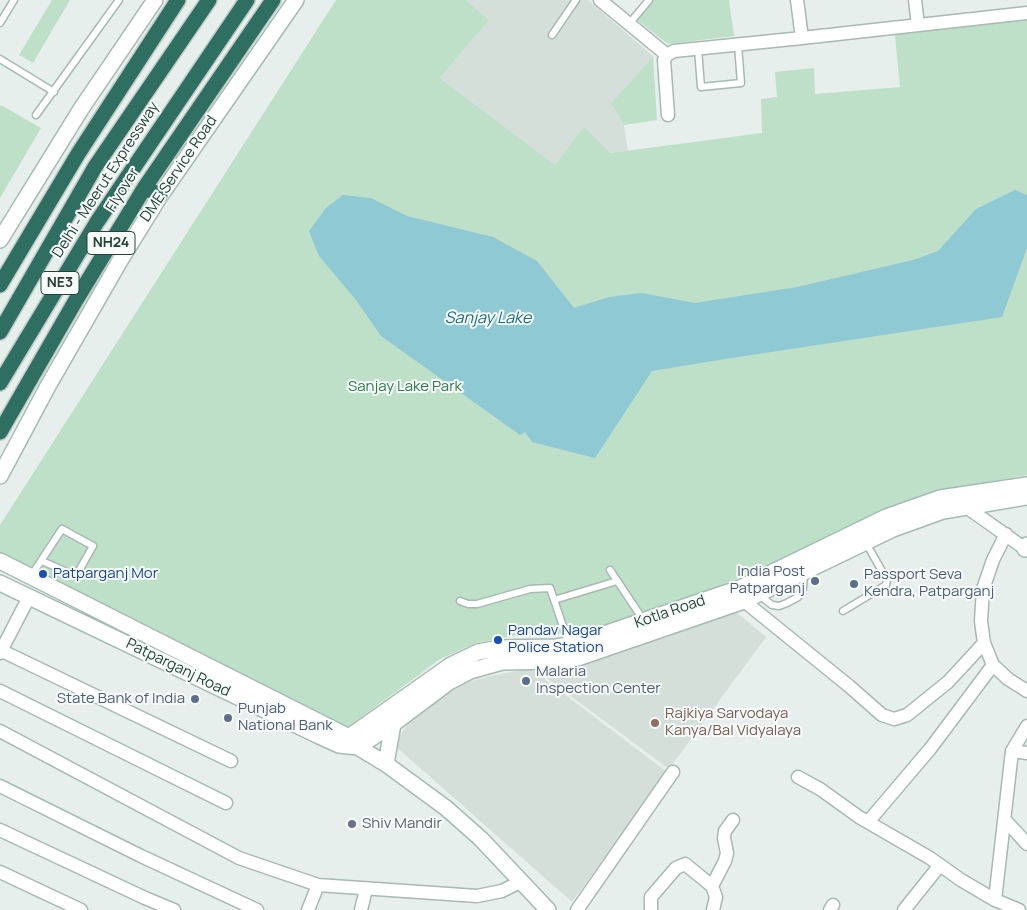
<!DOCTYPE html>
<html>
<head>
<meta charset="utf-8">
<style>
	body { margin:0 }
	canvas { display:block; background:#e6efeb }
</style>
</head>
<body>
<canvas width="1027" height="910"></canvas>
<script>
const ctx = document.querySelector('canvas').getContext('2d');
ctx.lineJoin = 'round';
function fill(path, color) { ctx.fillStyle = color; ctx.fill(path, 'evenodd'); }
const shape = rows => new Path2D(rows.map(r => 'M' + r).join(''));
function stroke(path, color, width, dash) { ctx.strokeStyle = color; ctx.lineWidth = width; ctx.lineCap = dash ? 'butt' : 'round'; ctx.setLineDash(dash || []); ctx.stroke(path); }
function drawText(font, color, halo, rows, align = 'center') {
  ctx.font = font + ' Manrope,sans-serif'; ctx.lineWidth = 4; ctx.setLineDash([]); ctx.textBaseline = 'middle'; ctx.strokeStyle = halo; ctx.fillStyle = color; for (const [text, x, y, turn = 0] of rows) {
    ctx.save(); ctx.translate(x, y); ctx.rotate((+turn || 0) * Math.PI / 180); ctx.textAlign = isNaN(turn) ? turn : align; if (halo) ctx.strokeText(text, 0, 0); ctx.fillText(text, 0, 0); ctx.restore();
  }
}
fill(shape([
	[466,0,588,0,654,57,611,103,624,125,628,151,609,153,555,166,440,78,489,20],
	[736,612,766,637,669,769,545,677],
	[530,668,667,772,572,902,394,745,409,722,459,684,491,676]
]), '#d4dfda');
fill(shape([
	[52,0,70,0,33,63,19,55],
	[336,0,466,0,489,20,440,78,555,165,584,127,610,153,762,133,761,99,777,97,775,72,814,68,815,94,900,87,895,35,918,25,1027,13,1027,475,950,489,890,507,778,561,715,588,579,633,523,634,476,643,440,659,347,728,0,555,0,525],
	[653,0,729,0,734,36,668,44,637,20],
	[653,57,657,120,624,125,611,103],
	[1,105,41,128,0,198,0,107]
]), '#bfe0c8');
fill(shape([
	[1015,190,1027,195,1027,248,1002,317,725,359,652,371,595,458,532,442,525,432,520,435,381,336,356,300,319,256,309,231,326,208,343,195,371,198,407,216,493,237,537,261,574,308,609,297,642,293,695,303,797,287,913,260,938,251,976,209]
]), '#8ec9d4');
const lane = shape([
	[0,23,14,0],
	[629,24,649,0],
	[552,35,576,0],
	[698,49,701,87,741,83,738,45],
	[0,59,54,92],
	[36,115,119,0],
	[610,570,644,621],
	[31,576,62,529,93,546,76,576,42,561],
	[759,595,772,605,779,606,787,603,798,597,803,588,804,572],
	[554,600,617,581],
	[460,601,468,604,477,604,530,589,550,588,569,644],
	[843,611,886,585,887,580,866,543]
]);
const street = shape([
	[600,0,667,55],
	[797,0,802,38],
	[915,0,918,25],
	[668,115,664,60,667,55,674,51,802,38,1027,13],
	[962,504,1027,550],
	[1006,534,993,560,983,589,981,621,984,643,993,665,1008,679,1027,691],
	[744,601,849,686,882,715,894,719,907,715,948,682,984,643],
	[0,650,231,761],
	[0,653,29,597],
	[0,691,226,803],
	[0,731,239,858,318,885,477,896,502,891,520,882],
	[1012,751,1027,726],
	[798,777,820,789,859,817,930,858,961,880,995,900,1019,910],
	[0,786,141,856,257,910],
	[1005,820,1027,844],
	[868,822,930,749,993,665],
	[0,830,145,898,174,910],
	[0,872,81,910],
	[712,886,725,861,727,853,724,838,725,831,733,820],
	[995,900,1012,751,1027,753],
	[308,910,318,885],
	[361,910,366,889],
	[577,910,673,772],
	[651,910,651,897,676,868,685,864,712,886,716,897,713,910],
	[830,910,833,905],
	[904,910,940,865]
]);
const secondary = shape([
	[0,240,81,109,155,0],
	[0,476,48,386,121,259,160,196,296,0],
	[1025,549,1027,545],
	[0,561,349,737,358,747,386,764,446,808,481,839,548,910],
	[0,583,319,736,339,745,358,747],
	[349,737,451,665,478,652,500,648,556,647,574,644,740,588,886,517,940,498,1027,485],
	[358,747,393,724,449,682,470,671,502,662,563,661,578,658,744,601,893,529,943,511,1027,497],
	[386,764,393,724]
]);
const highway = shape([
	[145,187,160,196],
	[0,285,78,154,178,0],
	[0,332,95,167,209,0],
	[0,383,97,222,247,0],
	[0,432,76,300,145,187,273,0]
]);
stroke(lane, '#a8b8b2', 9);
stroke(street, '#a8b8b2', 15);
stroke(secondary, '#a4bbb3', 18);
stroke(highway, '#c2cac8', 18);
stroke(lane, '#fff', 6);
stroke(street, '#fff', 12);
stroke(secondary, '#fff', 15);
stroke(highway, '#2f6f62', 15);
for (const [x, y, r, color] of [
	[43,574,5,"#1a4fb4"],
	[815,581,5,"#5c6f8a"],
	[854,584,5,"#5c6f8a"],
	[498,640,5,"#1a4fb4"],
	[526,681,5,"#5c6f8a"],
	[195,699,5,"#5c6f8a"],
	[228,718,5,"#5c6f8a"],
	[655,723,5,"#8d6e63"],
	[352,824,5,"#6b7280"]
]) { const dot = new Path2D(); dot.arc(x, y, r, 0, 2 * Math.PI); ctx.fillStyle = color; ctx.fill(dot); stroke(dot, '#f7fbf9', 2); }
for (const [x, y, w] of [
	[111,243,48],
	[60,283,38]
]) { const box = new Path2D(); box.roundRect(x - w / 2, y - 11.5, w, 23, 4); ctx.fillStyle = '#f7fbf9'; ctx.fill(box); stroke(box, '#24423a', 1); }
drawText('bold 14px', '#24423a', null, [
	["NH24",111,243],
	["NE3",60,283]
]);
drawText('15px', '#24423a', '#f7fbf9', [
	["DME Service Road",179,169,-56],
	["Delhi - Meerut Expressway",106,180,-57],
	["Flyover",123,190,-58],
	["Kotla Road",670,612,-19],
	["Patparganj Road",178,668,26]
]);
drawText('15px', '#2d7a4b', '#f7fbf9', [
	["Sanjay Lake Park",405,387]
]);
drawText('15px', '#4e5e75', '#f7fbf9', [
	["India Post",805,572,"right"],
	["Patparganj",805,589,"right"],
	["Passport Seva",864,575],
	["Kendra, Patparganj",864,592],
	["Malaria",536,672],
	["Inspection Center",536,689],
	["State Bank of India",185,699,"right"],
	["Punjab",238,709],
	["National Bank",238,726]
], 'left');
drawText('15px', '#164399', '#f7fbf9', [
	["Patparganj Mor",53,574],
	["Pandav Nagar",508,631],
	["Police Station",508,648]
], 'left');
drawText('15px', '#785e54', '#f7fbf9', [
	["Rajkiya Sarvodaya",665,714],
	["Kanya/Bal Vidyalaya",665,731]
], 'left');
drawText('15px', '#5b616d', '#f7fbf9', [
	["Shiv Mandir",362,824]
], 'left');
drawText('italic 16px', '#1c6f80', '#f7fbf9', [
	["Sanjay Lake",488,319]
]);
</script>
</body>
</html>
